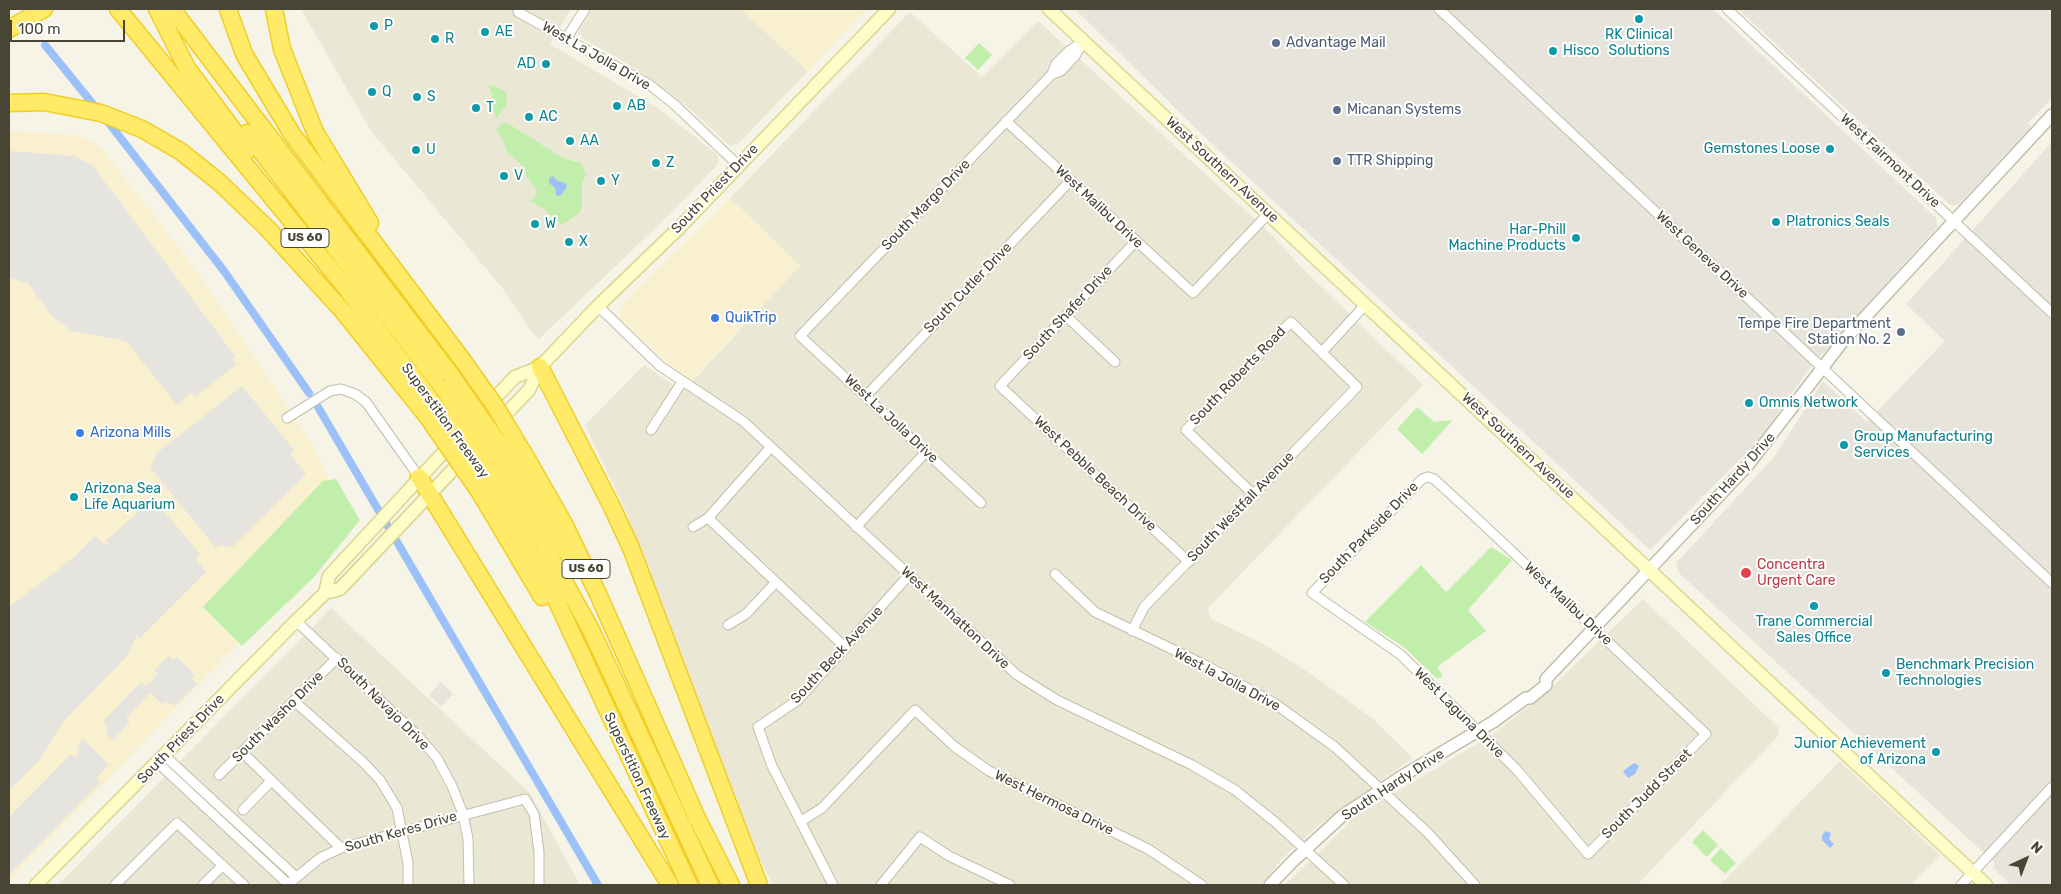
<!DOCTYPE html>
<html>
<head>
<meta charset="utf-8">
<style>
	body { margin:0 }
	#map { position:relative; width:2061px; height:894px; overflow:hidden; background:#f5f4e7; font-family:Rubik,sans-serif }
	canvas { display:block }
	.frame { position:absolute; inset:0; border:10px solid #494535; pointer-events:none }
	.north { position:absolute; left:2001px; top:834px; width:50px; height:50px; -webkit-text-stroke:4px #fff; paint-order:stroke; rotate:43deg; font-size:14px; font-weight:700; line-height:20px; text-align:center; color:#494535 }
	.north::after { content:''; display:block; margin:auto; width:18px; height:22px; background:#494535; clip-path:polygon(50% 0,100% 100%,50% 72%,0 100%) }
	.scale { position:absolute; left:10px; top:20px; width:115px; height:22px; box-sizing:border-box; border:2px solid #494535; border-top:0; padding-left:6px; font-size:15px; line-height:18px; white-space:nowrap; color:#494535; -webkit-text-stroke:4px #fff; paint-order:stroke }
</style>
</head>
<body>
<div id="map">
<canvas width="2061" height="894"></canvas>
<div class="frame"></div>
<div class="north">N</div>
<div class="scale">100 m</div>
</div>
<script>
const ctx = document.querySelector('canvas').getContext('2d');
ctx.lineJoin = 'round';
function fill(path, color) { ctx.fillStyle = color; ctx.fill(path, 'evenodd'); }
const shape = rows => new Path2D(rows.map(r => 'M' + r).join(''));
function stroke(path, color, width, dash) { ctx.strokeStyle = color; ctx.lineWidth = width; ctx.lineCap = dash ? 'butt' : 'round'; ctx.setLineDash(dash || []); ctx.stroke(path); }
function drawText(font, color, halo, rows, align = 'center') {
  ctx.font = font + ' Rubik,sans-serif'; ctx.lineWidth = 4; ctx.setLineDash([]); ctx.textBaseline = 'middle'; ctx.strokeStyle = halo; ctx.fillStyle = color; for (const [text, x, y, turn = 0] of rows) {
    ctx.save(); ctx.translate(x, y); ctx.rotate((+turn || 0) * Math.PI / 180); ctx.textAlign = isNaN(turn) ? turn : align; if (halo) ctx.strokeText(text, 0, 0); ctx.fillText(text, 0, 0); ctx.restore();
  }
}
fill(shape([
	[301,9,571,9,550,44,659,109,717,154,719,163,668,216,539,339,532,332,503,289,371,131],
	[592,9,740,9,808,71,739,143,730,146,689,108,665,90,628,64,582,38,578,32],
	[910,12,982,77,1038,21,1271,234,1304,270,1423,385,1208,608,1210,618,1265,645,1308,672,1373,719,1413,758,1320,824,1281,860,1262,885,773,885,742,825,626,511,585,425,644,365,683,391,800,266,730,198],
	[1643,599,1779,728,1777,737,1637,885,1285,885,1356,816,1495,733,1551,688],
	[331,608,530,793,580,885,58,885],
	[1840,761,1940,855,1910,885,1720,885]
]), '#eae7d4');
fill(shape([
	[740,9,867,9,808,71],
	[9,130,81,136,100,146,195,269,286,404,314,448,351,526,9,882],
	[730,198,800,266,692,380,669,364,620,319,619,311,624,302]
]), '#f9f0cf');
fill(shape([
	[1075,9,1713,9,1936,218,1937,227,1809,369,1759,440,1650,550,1211,143],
	[1738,9,2052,9,2052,98,2028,123,2031,127,1959,204,1951,206],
	[2052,142,2052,885,2011,885,1993,868,1995,863,1679,573,1676,565,1677,562,1775,456,1823,381,1867,422,1945,341,1906,304],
	[441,682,453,694,441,707,429,695]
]), '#e7e4db');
fill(shape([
	[979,43,992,55,978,70,965,58],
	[488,85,495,86,509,94,506,93,507,105,496,119,492,105,492,93],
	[507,123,563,158,576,162,580,161,586,174,582,183,582,207,578,214,562,225,544,209,530,201,535,197,537,190,526,176,525,168,507,152,503,140,496,130,501,124],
	[1417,407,1434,422,1453,420,1422,454,1397,429],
	[336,479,360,520,314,577,242,646,203,607,323,481],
	[1491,547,1512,560,1468,610,1486,631,1437,667,1443,676,1437,679,1404,647,1365,622,1421,565,1446,592],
	[1703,830,1718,845,1707,857,1692,842],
	[1721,848,1736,863,1725,874,1710,860]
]), '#c2eeab');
fill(shape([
	[9,151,75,156,93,166,235,356,233,359,237,364,195,397,191,393,177,405,126,341,72,331,52,316,28,283,9,278],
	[242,386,294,450,290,454,306,474,232,547,220,545,216,548,150,467,157,453],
	[149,503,155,509,159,505,200,554,196,559,206,572,140,638,137,635,127,656,63,722,40,759,9,791,9,607,73,558,95,536,105,545,108,544,106,540],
	[169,656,173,660,177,657,195,675,192,679,197,684,175,706,165,701,162,704,150,693,126,718,130,722,113,740,108,736,106,725,103,721,141,682,146,686,158,674,154,670],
	[83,739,109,765,97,777,100,783,9,875,9,817,71,754,76,758,79,744]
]), '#e6e4df');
fill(shape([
	[553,176,557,181,566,183,567,187,560,196,556,195,555,188,549,183,549,178],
	[1634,763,1639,766,1635,774,1628,778,1623,771],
	[1826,831,1831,833,1829,839,1834,844,1830,848,1822,840,1822,835]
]), '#9cc0f9');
stroke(shape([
	[45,45,97,109],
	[105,118,224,271,309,393],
	[318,407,598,885]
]), '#9cc0f9', 8);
const minor = shape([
	[1439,9,2052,583],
	[1727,9,2052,313],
	[518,12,650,85,675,105,738,165],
	[566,39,585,9],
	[1052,74,1061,71,1075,56,1083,42],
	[1006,121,1193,293,1268,214],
	[1136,241,1000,386,1189,562],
	[598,306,660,366,743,421,1017,675,1057,700,1192,765,1235,790,1275,822,1344,885],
	[1066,316,1115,362],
	[1322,352,1366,304],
	[866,396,1071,180],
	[287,418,330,391,341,389,355,394,366,402,419,477],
	[651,430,682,382],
	[1428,477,1434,479,1469,511,1706,734,1588,854,1517,770,1401,655,1312,593,1422,479,1428,477],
	[981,503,800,336,1052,74,1056,64,1069,51,1084,41],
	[708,518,846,648],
	[693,527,708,518,771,447],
	[856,527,926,452],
	[1055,574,1095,612,1205,665,1274,703,1335,747,1428,833,1475,885],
	[296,621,419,737,437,758,452,786,463,814,468,839,469,885],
	[728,625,746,614,776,582],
	[1132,631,1144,607,1357,387,1291,322,1186,430,1253,494],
	[294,701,363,762,380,780,397,808,408,863,408,885],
	[243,753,341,848],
	[165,756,295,876],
	[158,763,288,884],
	[219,775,337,658],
	[243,810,271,781],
	[800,822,822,808,915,710,955,747,989,771,1148,849,1202,885],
	[115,885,177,823,244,885],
	[203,885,223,865],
	[287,885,320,858,341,848,525,799,534,814,539,852,539,885],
	[833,885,772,766,758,727,798,700,909,575],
	[881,885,920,837,949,856,1010,885],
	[1961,885,2052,787]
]);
const tertiary = shape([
	[1270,885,1293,861,1342,816,1399,778,1493,722,1526,698,1530,698,1546,685,1546,679,1748,465,1843,341,2052,115]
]);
const secondary = shape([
	[1049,9,1986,885],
	[473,421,515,377,540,367],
	[497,423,529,390,540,367,598,306,679,228,889,9],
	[325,593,329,576,454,441],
	[36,885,296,621,325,593,340,589,464,458]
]);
const motorway = shape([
	[118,9,343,284,434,404],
	[157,9,187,68,248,150],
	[172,9,451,375],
	[228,9,244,54,292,134,461,358],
	[274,9,282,49,315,132,370,223],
	[9,29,44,9],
	[9,103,44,102,101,113,142,129,180,151,219,182,267,228,342,310,427,416],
	[247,133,444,389],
	[540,367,612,507,631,548,759,885],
	[527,459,564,524,599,596,697,818,731,885],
	[515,467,568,554],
	[502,476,543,543,591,630,710,885],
	[419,477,670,885],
	[490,484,552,591,689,885],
	[479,491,542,597]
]);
stroke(minor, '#c2bea8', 11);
stroke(tertiary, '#c2bea8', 14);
stroke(secondary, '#dad591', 15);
stroke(motorway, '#f0ce26', 19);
stroke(minor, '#fff', 9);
stroke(tertiary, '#fff', 11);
stroke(secondary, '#fffdc7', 12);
stroke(motorway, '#ffeb68', 16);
const motorwayBridge = shape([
	[461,358,495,406,527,459],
	[451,375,515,467],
	[444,389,502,476],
	[434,404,490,484],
	[427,416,479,491]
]);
stroke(motorwayBridge, '#f0ce26', 19, []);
stroke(motorwayBridge, '#ffeb68', 16);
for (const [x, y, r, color] of [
	[1639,19,5,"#0f9aa8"],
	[374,26,5,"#0f9aa8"],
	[485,32,5,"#0f9aa8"],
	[435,39,5,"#0f9aa8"],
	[1276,43,5,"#5c6f8a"],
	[1553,51,5,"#0f9aa8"],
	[546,64,5,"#0f9aa8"],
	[372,92,5,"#0f9aa8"],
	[417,97,5,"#0f9aa8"],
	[617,106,5,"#0f9aa8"],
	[476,108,5,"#0f9aa8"],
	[1337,110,5,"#5c6f8a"],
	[529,117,5,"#0f9aa8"],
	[570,141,5,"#0f9aa8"],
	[1830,149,5,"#0f9aa8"],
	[416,150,5,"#0f9aa8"],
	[1337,161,5,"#5c6f8a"],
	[656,163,5,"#0f9aa8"],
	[504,176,5,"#0f9aa8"],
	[601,181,5,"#0f9aa8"],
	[1776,222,5,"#0f9aa8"],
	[535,224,5,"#0f9aa8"],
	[1576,238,5,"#0f9aa8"],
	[569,242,5,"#0f9aa8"],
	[715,318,5,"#3f7fe0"],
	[1901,332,5,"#5c6f8a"],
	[1749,403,5,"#0f9aa8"],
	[80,433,5,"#3f7fe0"],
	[1844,445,5,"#0f9aa8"],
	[74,497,5,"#0f9aa8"],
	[1746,573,6,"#e0444e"],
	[1814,606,5,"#0f9aa8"],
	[1886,673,5,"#0f9aa8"],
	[1936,752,5,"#0f9aa8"]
]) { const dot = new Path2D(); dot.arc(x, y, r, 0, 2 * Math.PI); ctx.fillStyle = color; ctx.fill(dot); stroke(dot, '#fff', 2); }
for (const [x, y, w] of [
	[305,238,48],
	[586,569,48]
]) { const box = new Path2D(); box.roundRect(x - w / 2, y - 9.5, w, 19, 4); ctx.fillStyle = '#fff'; ctx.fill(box); stroke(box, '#494535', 1); }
drawText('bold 12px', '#494535', null, [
	["US 60",305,238],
	["US 60",586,569]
]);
drawText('14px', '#0d838f', '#fff', [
	["P",384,26],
	["AE",495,32],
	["RK Clinical",1639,35,"center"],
	["Solutions",1639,51,"center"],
	["R",445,39],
	["Hisco",1563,51],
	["AD",536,64,"right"],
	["Q",382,92],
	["S",427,97],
	["AB",627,106],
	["T",486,108],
	["AC",539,117],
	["AA",580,141],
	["Gemstones Loose",1820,149,"right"],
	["U",426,150],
	["Z",666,163],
	["V",514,176],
	["Y",611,181],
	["Platronics Seals",1786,222],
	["W",545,224],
	["Har-Phill",1566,230,"right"],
	["Machine Products",1566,246,"right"],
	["X",579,242],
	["Omnis Network",1759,403],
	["Group Manufacturing",1854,437],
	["Services",1854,453],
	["Arizona Sea",84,489],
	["Life Aquarium",84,505],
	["Trane Commercial",1814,622,"center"],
	["Sales Office",1814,638,"center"],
	["Benchmark Precision",1896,665],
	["Technologies",1896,681],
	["Junior Achievement",1926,744,"right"],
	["of Arizona",1926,760,"right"]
], 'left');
drawText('14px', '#4e5e75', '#fff', [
	["Advantage Mail",1286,43],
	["Micanan Systems",1347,110],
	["TTR Shipping",1347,161],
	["Tempe Fire Department",1891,324,"right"],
	["Station No. 2",1891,340,"right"]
], 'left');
drawText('14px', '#494535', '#fff', [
	["West La Jolla Drive",596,56,30],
	["West Fairmont Drive",1890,161,43],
	["West Southern Avenue",1222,170,43],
	["South Priest Drive",715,189,-46],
	["South Margo Drive",926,205,-46],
	["West Malibu Drive",1099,207,43],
	["West Geneva Drive",1702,255,43],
	["South Cutler Drive",968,288,-46],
	["South Shafer Drive",1068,313,-47],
	["South Roberts Road",1238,376,-46],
	["West La Jolla Drive",891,419,43],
	["Superstition Freeway",445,421,54],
	["West Southern Avenue",1518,446,43],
	["West Pebble Beach Drive",1095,474,43],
	["South Hardy Drive",1733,479,-48],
	["South Westfall Avenue",1241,507,-46],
	["South Parkside Drive",1369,533,-46],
	["West Malibu Drive",1568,604,43],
	["West Manhatton Drive",955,618,43],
	["South Beck Avenue",837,655,-47],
	["West la Jolla Drive",1227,680,28],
	["South Navajo Drive",383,704,45],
	["West Laguna Drive",1459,713,45],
	["South Washo Drive",278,717,-45],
	["South Priest Drive",181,739,-46],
	["Superstition Freeway",637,776,65],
	["South Hardy Drive",1393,785,-33],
	["South Judd Street",1647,794,-45],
	["West Hermosa Drive",1054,803,26],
	["South Keres Drive",401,832,-16]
]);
drawText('14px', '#366cbe', '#fff', [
	["QuikTrip",725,318],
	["Arizona Mills",90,433]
], 'left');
drawText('14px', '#be3a42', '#fff', [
	["Concentra",1757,565],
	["Urgent Care",1757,581]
], 'left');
</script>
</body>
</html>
